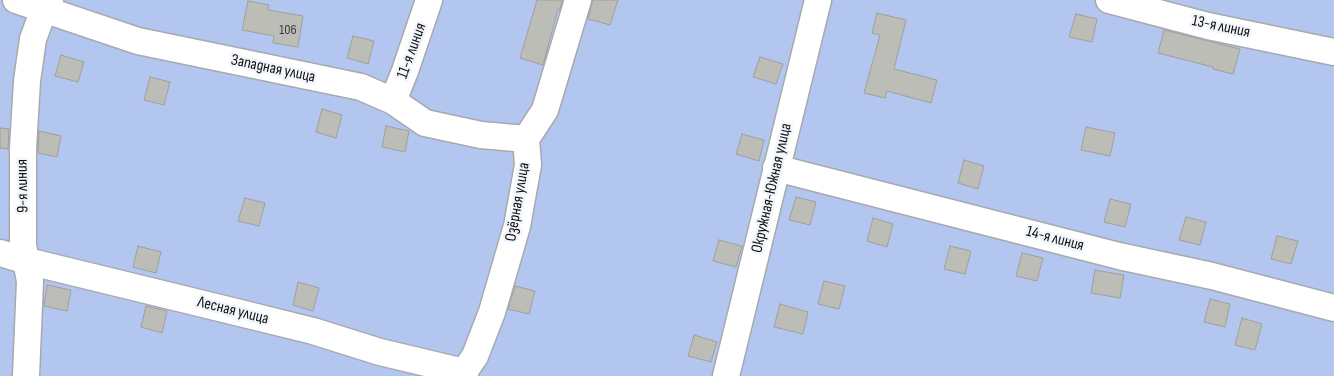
<!DOCTYPE html>
<html>
<head>
<meta charset="utf-8">
<style>
	body { margin:0 }
	canvas { display:block; background:#e5e7ed }
</style>
</head>
<body>
<canvas width="1334" height="376"></canvas>
<script>
const ctx = document.querySelector('canvas').getContext('2d');
ctx.lineJoin = 'round';
function fill(path, color) { ctx.fillStyle = color; ctx.fill(path, 'evenodd'); }
const shape = rows => new Path2D(rows.map(r => 'M' + r).join(''));
function stroke(path, color, width, dash) { ctx.strokeStyle = color; ctx.lineWidth = width; ctx.lineCap = dash ? 'butt' : 'round'; ctx.setLineDash(dash || []); ctx.stroke(path); }
function drawText(font, color, halo, rows, align = 'center') {
  ctx.font = font + ' "Sofia Sans Condensed",sans-serif'; ctx.lineWidth = 5; ctx.setLineDash([]); ctx.textBaseline = 'middle'; ctx.strokeStyle = halo; ctx.fillStyle = color; for (const [text, x, y, turn = 0] of rows) {
    ctx.save(); ctx.translate(x, y); ctx.rotate((+turn || 0) * Math.PI / 180); ctx.textAlign = isNaN(turn) ? turn : align; if (halo) ctx.strokeText(text, 0, 0); ctx.fillText(text, 0, 0); ctx.restore();
  }
}
fill(shape([
	[0,0,1334,0,1334,376,0,376]
]), '#b3c6f0');
const building = shape([
	[537,0,562,0,560,9,558,9,543,65,520,58,537,0],
	[593,0,618,0,610,25,588,19,593,0],
	[248,1,269,5,268,10,303,16,298,47,273,43,274,36,242,30,248,1],
	[877,13,906,20,894,69,937,80,931,103,887,91,885,98,864,93,880,35,872,33,877,13],
	[1076,14,1097,19,1092,42,1069,37,1076,14],
	[1164,30,1240,49,1233,74,1213,69,1213,67,1158,53,1164,30],
	[353,36,374,41,368,64,347,58,353,36],
	[61,55,84,62,78,82,55,76,61,55],
	[760,57,783,64,776,84,753,77,760,57],
	[150,77,170,82,164,105,144,100,150,77],
	[322,109,342,115,336,138,316,132,322,109],
	[386,126,409,131,405,152,382,147,386,126],
	[1086,127,1115,133,1110,156,1081,150,1086,127],
	[0,128,9,129,8,149,0,148,0,128],
	[39,131,61,136,57,157,38,153,39,131],
	[742,134,764,140,759,161,736,154,742,134],
	[964,160,984,166,978,189,958,183,964,160],
	[796,197,816,202,810,225,789,220,796,197],
	[245,198,265,203,259,226,238,221,245,198],
	[1110,199,1131,204,1125,227,1104,222,1110,199],
	[1186,217,1206,222,1200,245,1179,240,1186,217],
	[873,218,893,224,887,247,867,241,873,218],
	[1277,236,1298,241,1291,264,1271,259,1277,236],
	[719,240,742,246,736,267,713,261,719,240],
	[138,246,161,252,156,273,133,267,138,246],
	[950,246,971,251,965,274,944,269,950,246],
	[1022,253,1043,258,1037,281,1016,276,1022,253],
	[1095,270,1124,275,1120,298,1091,293,1095,270],
	[824,281,845,286,839,309,818,304,824,281],
	[298,282,319,288,313,311,293,305,298,282],
	[47,285,71,290,67,311,44,306,47,285],
	[515,286,535,291,529,314,508,309,515,286],
	[1210,299,1230,304,1225,327,1204,322,1210,299],
	[780,304,808,312,803,334,774,327,780,304],
	[146,306,167,311,162,333,141,327,146,306],
	[1242,318,1262,324,1255,350,1235,345,1242,318],
	[694,335,717,342,711,362,688,356,694,335]
]);
fill(building, '#bdbdb7');
stroke(building, '#a09f9a', 1);
const minor = shape([
	[16,0,138,41,361,87,393,101,425,123,481,135,526,139],
	[1109,0,1208,26,1334,52],
	[393,101,405,71,429,0],
	[776,168,1119,256,1212,276,1334,308],
	[0,253,27,261,236,312,313,331,380,352,464,372],
	[26,376,30,281,23,245,23,148,27,81,33,39,44,9,50,0],
	[465,376,464,372,475,356,492,312,517,226,528,165,526,139,545,110,578,0],
	[726,376,818,0]
]);
stroke(minor, '#a7a9af', 29);
stroke(minor, '#fff', 26);
drawText('14px', '#3a3b3b', null, [
	["106",288,30]
]);
drawText('16px', '#0f1012', '#f2f5fa', [
	["13-я линия",1221,27,12],
	["11-я линия",412,51,-70],
	["Западная улица",273,69,12],
	["9-я линия",23,186,-91],
	["Окружная-Южная улица",772,188,-77],
	["Озёрная улица",518,202,-80],
	["14-я линия",1055,239,15],
	["Лесная улица",233,311,14]
]);
</script>
</body>
</html>
